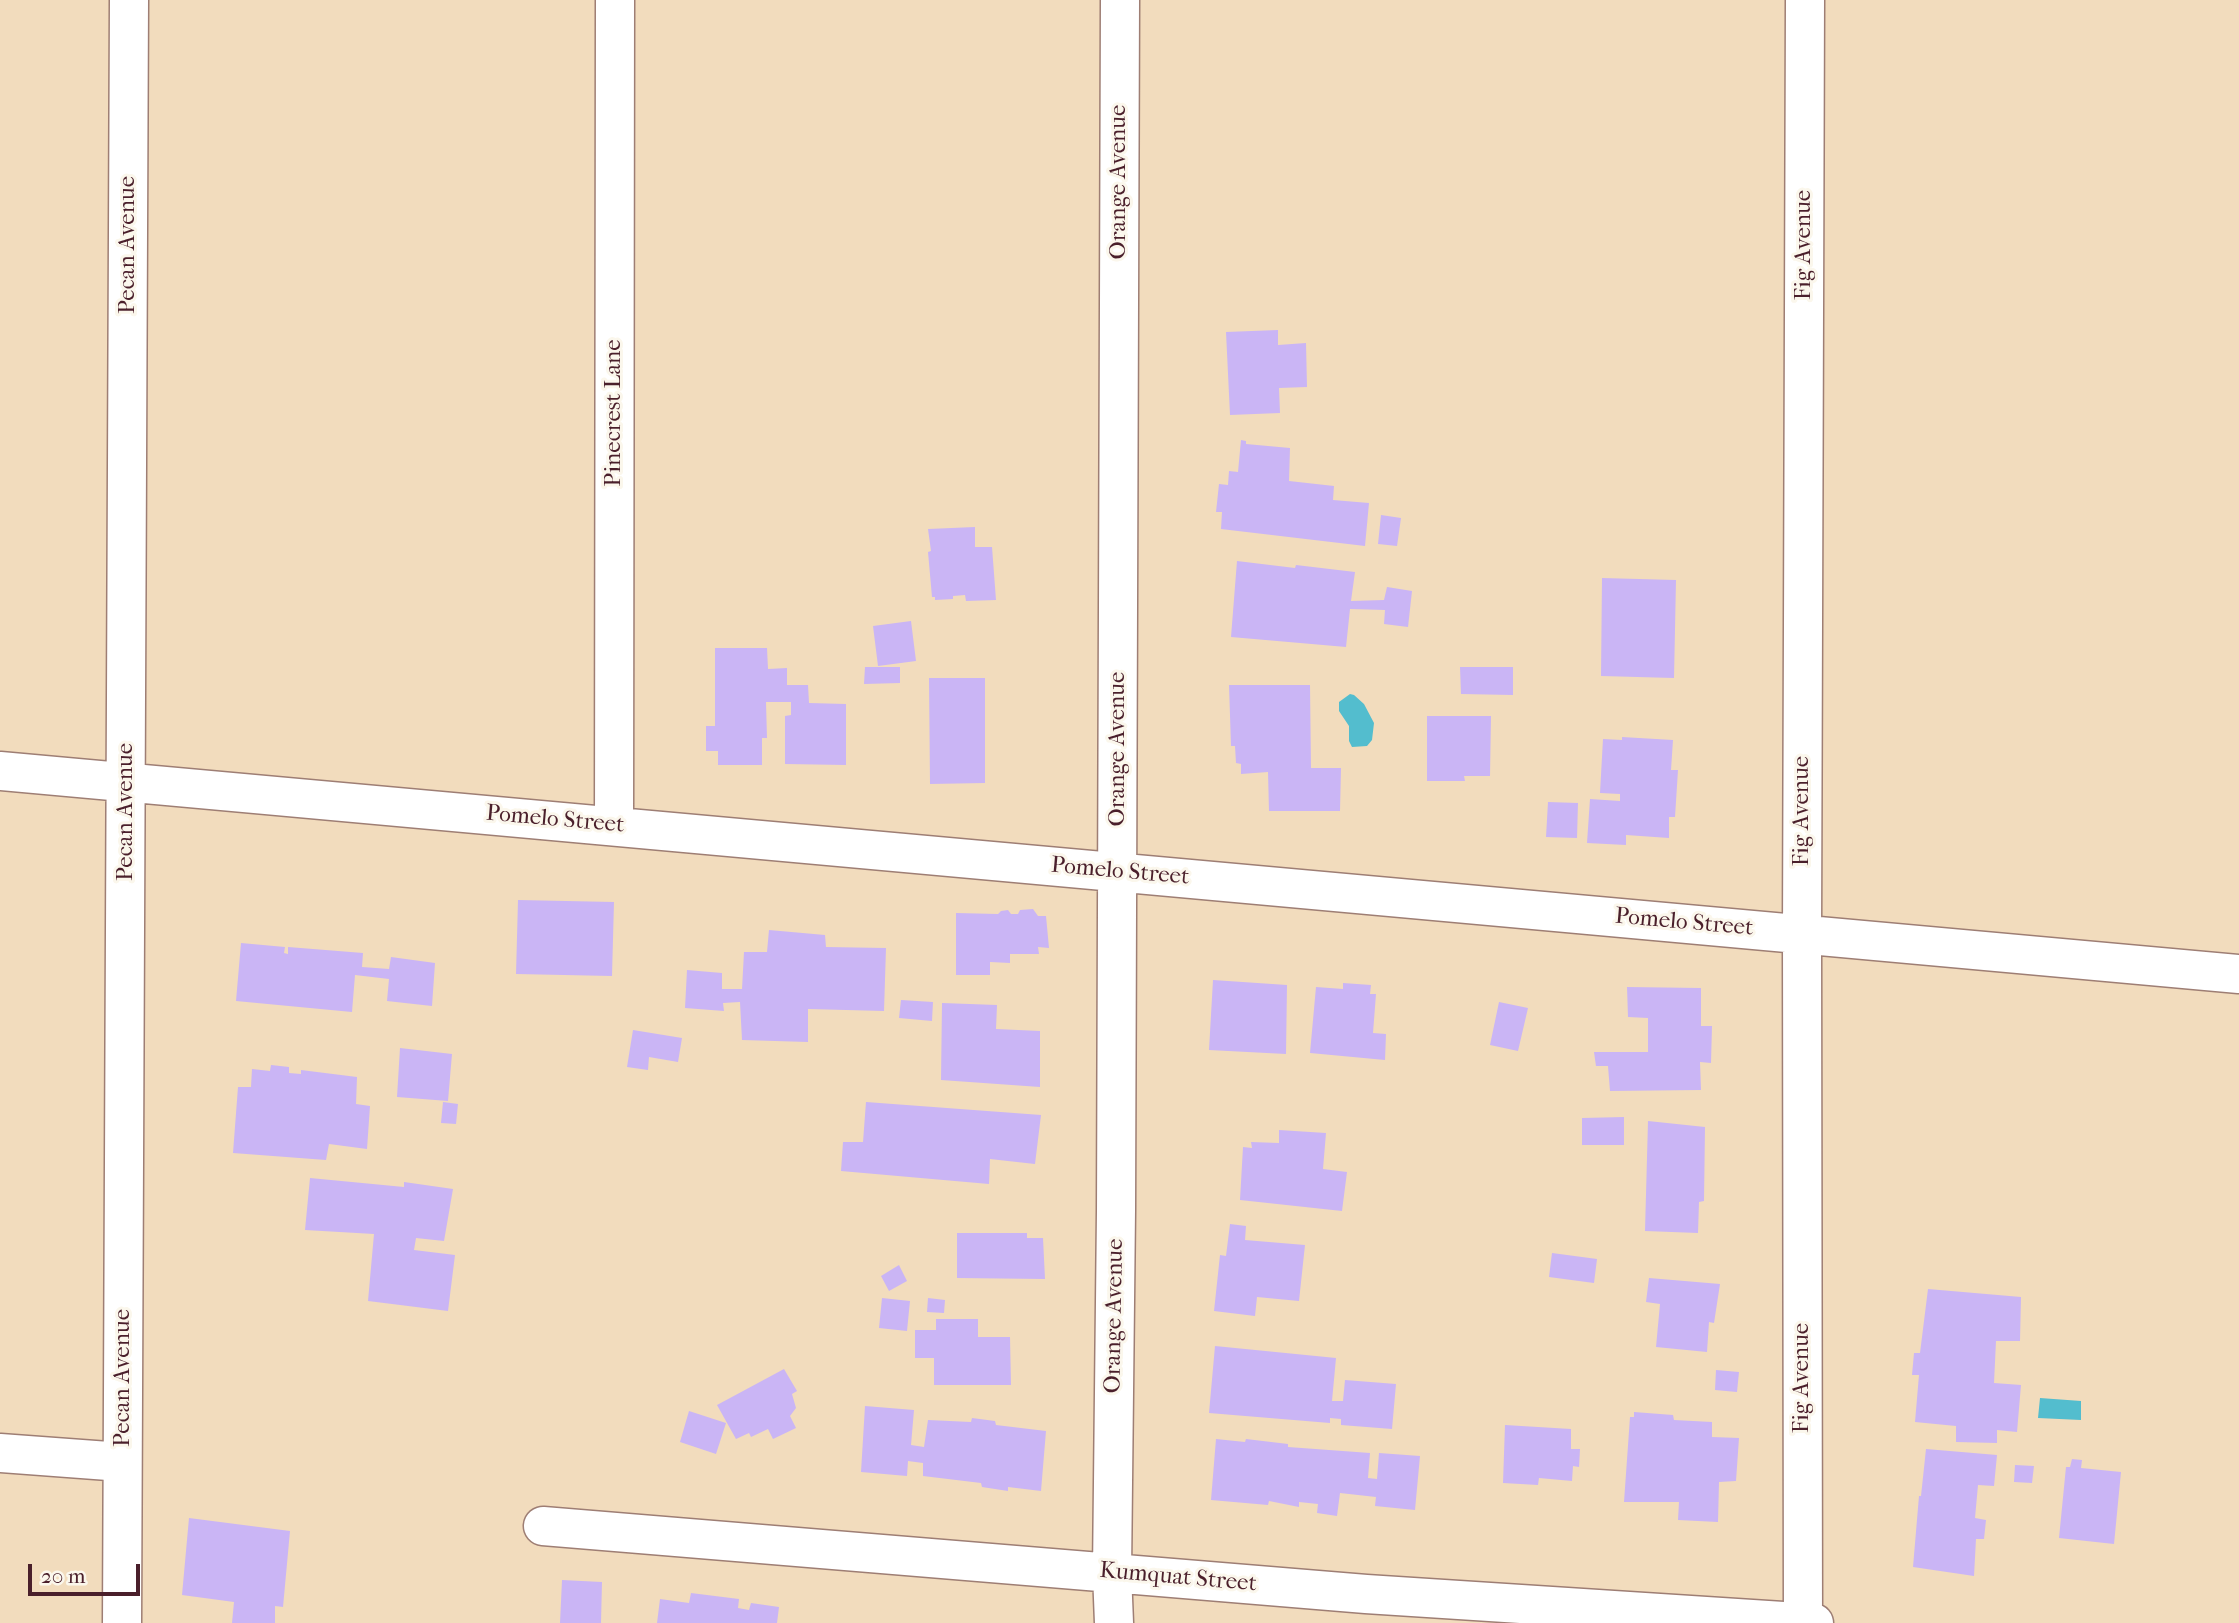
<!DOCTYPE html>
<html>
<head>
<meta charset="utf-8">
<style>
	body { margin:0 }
	#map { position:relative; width:2239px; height:1623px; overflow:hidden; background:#f2dcbd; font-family:"IM FELL French Canon",serif }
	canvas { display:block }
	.scale { position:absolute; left:28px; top:1564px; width:112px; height:32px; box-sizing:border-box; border:4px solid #4a1f2b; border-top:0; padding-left:9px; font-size:21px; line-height:24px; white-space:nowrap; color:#4a1f2b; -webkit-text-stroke:5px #fbf7ec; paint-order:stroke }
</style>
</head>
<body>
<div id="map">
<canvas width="2239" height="1623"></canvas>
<div class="scale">20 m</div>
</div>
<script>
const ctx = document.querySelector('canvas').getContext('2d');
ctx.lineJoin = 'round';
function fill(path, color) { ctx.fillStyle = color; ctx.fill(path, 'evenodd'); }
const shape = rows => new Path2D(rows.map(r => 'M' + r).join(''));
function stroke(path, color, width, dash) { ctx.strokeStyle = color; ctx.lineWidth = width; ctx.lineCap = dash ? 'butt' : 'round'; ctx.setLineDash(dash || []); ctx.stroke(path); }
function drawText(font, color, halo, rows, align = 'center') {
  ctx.font = font + ' "IM FELL French Canon",serif'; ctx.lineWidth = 6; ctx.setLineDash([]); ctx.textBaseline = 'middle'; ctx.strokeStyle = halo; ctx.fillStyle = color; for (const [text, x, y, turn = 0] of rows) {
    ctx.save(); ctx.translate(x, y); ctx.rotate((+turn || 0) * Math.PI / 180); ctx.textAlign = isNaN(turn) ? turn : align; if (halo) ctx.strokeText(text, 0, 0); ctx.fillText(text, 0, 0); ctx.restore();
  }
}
fill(shape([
	[1350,694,1354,695,1364,704,1374,723,1372,740,1367,746,1352,747,1349,741,1349,726,1339,711,1339,702],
	[2040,1398,2081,1401,2081,1420,2038,1418]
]), '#53bdce');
fill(shape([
	[1278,330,1278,345,1306,343,1307,387,1279,388,1280,413,1230,415,1226,332],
	[1241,440,1246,441,1246,444,1290,448,1289,481,1334,486,1333,500,1369,503,1365,546,1221,529,1222,512,1216,512,1219,484,1228,485,1229,471,1238,472],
	[1381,515,1401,518,1397,546,1378,544],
	[975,527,975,547,992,547,996,600,966,601,965,595,953,596,953,599,935,600,935,597,932,597,928,552,931,551,928,529],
	[1237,561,1295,568,1296,565,1355,572,1351,601,1384,600,1387,587,1412,591,1408,627,1384,624,1385,610,1350,609,1346,647,1231,637],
	[1602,578,1676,580,1674,678,1601,676],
	[911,621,916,661,878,666,873,626],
	[715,648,767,648,768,669,787,668,787,685,808,685,809,703,846,704,846,765,785,764,785,716,791,715,791,702,766,702,767,738,762,738,762,765,718,765,718,751,706,751,706,726,715,726],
	[865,667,900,667,900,683,864,684],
	[1460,667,1513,667,1513,695,1461,694],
	[929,678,985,678,985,783,930,784],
	[1229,685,1310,685,1311,768,1341,768,1340,811,1269,811,1268,772,1241,774,1241,764,1236,763,1235,746,1231,746],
	[1427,716,1491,716,1490,776,1464,776,1465,781,1427,781],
	[1622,737,1673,740,1671,770,1678,770,1675,817,1669,817,1669,838,1626,835,1626,845,1587,843,1590,799,1620,801,1620,794,1600,793,1603,739,1622,740],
	[1548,802,1578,803,1577,838,1546,837],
	[518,900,614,902,612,976,516,974],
	[1033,909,1038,916,1046,916,1049,948,1038,947,1039,954,1010,954,1010,963,990,962,990,975,956,975,956,913,998,914,1001,911,1008,910,1011,914,1018,914,1020,910],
	[769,930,825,935,826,947,886,948,884,1011,808,1009,808,1042,742,1040,740,1002,723,1003,724,1011,685,1008,687,970,722,973,722,989,742,989,744,952,767,952],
	[241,943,285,947,284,953,288,954,288,947,363,953,362,967,389,969,391,957,435,963,432,1006,387,1001,389,979,355,975,352,1012,236,1001],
	[1213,980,1287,985,1286,1054,1209,1050],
	[1343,983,1371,985,1370,994,1376,994,1373,1033,1386,1034,1385,1060,1310,1053,1316,987,1343,989],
	[1627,987,1701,988,1701,1026,1712,1026,1711,1063,1700,1062,1701,1090,1610,1091,1608,1066,1596,1066,1594,1052,1648,1052,1648,1018,1628,1017],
	[901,1000,933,1002,932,1021,899,1018],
	[1499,1002,1528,1008,1518,1051,1490,1045],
	[942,1003,997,1005,996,1029,1040,1031,1040,1087,941,1080],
	[633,1030,682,1038,678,1062,649,1057,648,1070,627,1067],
	[400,1048,452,1054,448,1101,397,1097],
	[271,1065,289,1067,289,1073,301,1074,301,1070,357,1077,356,1104,370,1106,367,1149,329,1144,326,1160,233,1153,238,1087,251,1087,252,1069,270,1071],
	[443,1102,458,1104,456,1124,441,1123],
	[866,1102,1041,1115,1035,1164,990,1159,989,1184,841,1171,843,1142,863,1142],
	[1624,1117,1624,1145,1582,1145,1582,1118],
	[1648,1121,1705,1127,1704,1201,1699,1202,1698,1233,1645,1231],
	[1279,1130,1326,1133,1323,1169,1347,1172,1342,1211,1240,1200,1243,1147,1252,1148,1251,1142,1279,1143],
	[310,1178,404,1187,404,1182,453,1189,444,1241,416,1238,414,1250,455,1255,448,1311,368,1301,374,1234,305,1230],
	[1230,1224,1246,1226,1245,1240,1305,1245,1299,1301,1257,1297,1255,1316,1214,1311,1220,1255,1226,1256],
	[957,1233,1027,1233,1027,1238,1043,1238,1045,1279,957,1278],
	[1552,1253,1597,1259,1594,1283,1549,1277],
	[899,1265,907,1281,889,1291,881,1276],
	[1649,1278,1720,1284,1714,1323,1709,1322,1707,1352,1656,1347,1660,1304,1646,1302],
	[1928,1289,2021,1297,2020,1341,1996,1341,1994,1383,2021,1385,2017,1432,1997,1430,1997,1443,1956,1442,1956,1426,1915,1422,1919,1375,1912,1375,1914,1353,1920,1353],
	[882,1298,910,1301,907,1331,879,1328],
	[928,1298,945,1300,944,1313,927,1312],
	[936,1319,978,1319,978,1337,1010,1337,1011,1385,934,1385,934,1358,915,1358,915,1330,936,1330],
	[1215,1346,1336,1358,1332,1401,1343,1401,1345,1380,1396,1384,1392,1429,1341,1425,1341,1419,1330,1418,1330,1423,1209,1413],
	[784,1369,797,1391,792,1394,796,1408,790,1416,796,1428,773,1439,768,1429,751,1437,749,1433,736,1439,717,1405],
	[1716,1370,1739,1372,1737,1392,1715,1390],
	[865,1406,914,1410,911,1445,924,1447,928,1420,971,1422,972,1418,995,1421,996,1425,1046,1431,1041,1491,1008,1487,1008,1491,982,1487,981,1483,923,1476,923,1463,908,1461,907,1476,861,1472],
	[689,1411,726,1423,716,1454,680,1442],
	[1634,1412,1673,1415,1674,1420,1712,1422,1712,1437,1739,1438,1736,1481,1719,1482,1718,1522,1678,1520,1679,1502,1624,1502,1630,1417,1634,1417],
	[1505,1425,1571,1429,1571,1449,1580,1449,1579,1467,1573,1466,1572,1481,1539,1478,1538,1485,1503,1483],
	[1216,1439,1245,1442,1246,1439,1288,1444,1288,1447,1370,1453,1368,1478,1377,1479,1379,1453,1420,1456,1415,1510,1375,1506,1376,1497,1340,1493,1337,1516,1317,1513,1318,1504,1299,1502,1299,1507,1269,1501,1268,1505,1211,1500],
	[1926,1449,1997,1455,1994,1486,1978,1485,1975,1518,1986,1520,1984,1539,1976,1539,1974,1576,1913,1567,1919,1496,1921,1496],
	[2072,1459,2082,1460,2081,1468,2121,1472,2114,1544,2059,1538,2066,1467,2070,1467],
	[2015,1465,2034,1466,2032,1483,2014,1482],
	[189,1518,290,1531,283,1607,275,1606,275,1623,232,1623,234,1602,182,1595],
	[562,1580,602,1582,601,1623,560,1623],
	[691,1593,739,1599,738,1608,749,1610,751,1603,779,1607,777,1623,657,1623,660,1599,689,1603]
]), '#cab5f5');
const street = shape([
	[0,771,2239,974],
	[614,826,615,0],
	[0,1453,122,1462],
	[543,1526,1366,1594,1814,1623],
	[122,1623,129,0],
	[1114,1623,1112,1573,1116,1211,1120,0],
	[1803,1623,1802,933,1805,0]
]);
stroke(street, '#9e7e74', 41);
stroke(street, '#fff', 38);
drawText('23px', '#4a1f2b', '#fbf7ec', [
	["Orange Avenue",1119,182,-90],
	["Pecan Avenue",128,245,-90],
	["Fig Avenue",1804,245,-90],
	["Pinecrest Lane",614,413,-90],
	["Orange Avenue",1118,749,-90],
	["Fig Avenue",1802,811,-90],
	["Pecan Avenue",126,812,-90],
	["Pomelo Street",555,820,5],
	["Pomelo Street",1120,872,5],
	["Pomelo Street",1684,923,5],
	["Orange Avenue",1115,1316,-89],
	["Pecan Avenue",123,1378,-90],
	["Fig Avenue",1802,1378,-90],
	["Kumquat Street",1178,1578,5]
]);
</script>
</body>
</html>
